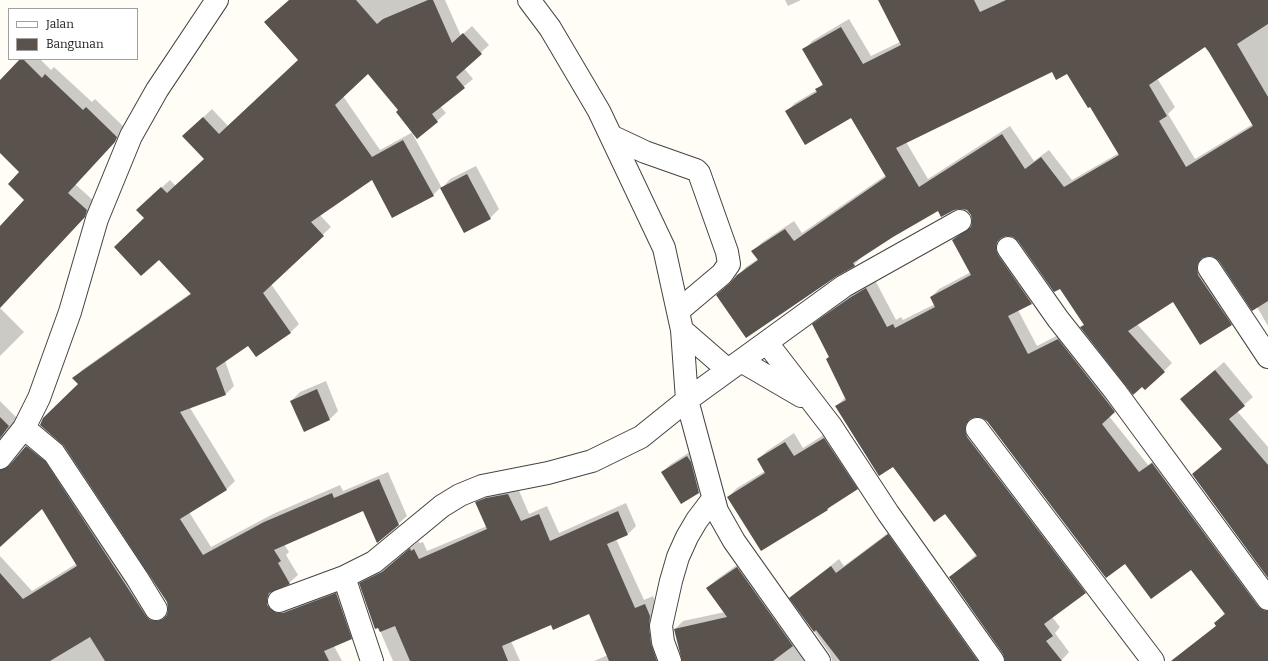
<!DOCTYPE html>
<html>
<head>
<meta charset="utf-8">
<style>
	body { margin:0 }
	#map { position:relative; width:1268px; height:661px; overflow:hidden; background:#fffdf5; font-family:Bitter,serif }
	canvas { display:block }
	.legend { position:absolute; left:8px; top:8px; width:130px; height:52px; box-sizing:border-box; background:#fff; border:1px solid #a0a0a0; margin:0; padding:5px 7px; list-style:none; font-size:12px; color:#111 }
	.legend li { display:flex; align-items:center; gap:8px; height:20px }
	.legend b { width:20px; border:1px solid #a0a0a0 }
</style>
</head>
<body>
<div id="map">
<canvas width="1268" height="661"></canvas>
<ul class="legend">
<li><b style="height:5px;background:#fff"></b>Jalan</li>
<li><b style="height:11px;background:#5a524d"></b>Bangunan</li>
</ul>
</div>
<script>
const ctx = document.querySelector('canvas').getContext('2d');
ctx.lineJoin = 'round';
function fill(path, color) { ctx.fillStyle = color; ctx.fill(path, 'evenodd'); }
const shape = rows => new Path2D(rows.map(r => 'M' + r).join(''));
function stroke(path, color, width, dash) { ctx.strokeStyle = color; ctx.lineWidth = width; ctx.lineCap = dash ? 'butt' : 'round'; ctx.setLineDash(dash || []); ctx.stroke(path); }
fill(shape([
	[289,0,445,0,461,36,472,26,489,45,464,68,473,79,440,106,446,113,437,121,412,133,442,188,450,179,476,166,499,209,490,218,465,232,441,187,433,195,372,178,320,215,331,227,271,284,299,324,291,332,257,356,249,344,225,361,234,386,226,394,190,408,235,481,227,489,189,512,211,547,273,514,340,485,343,491,388,472,407,516,378,542,363,510,284,544,289,552,286,555,298,575,289,583,275,590,275,596,344,586,359,630,351,638,334,646,342,661,0,661,0,556,32,591,76,564,42,507,0,545,0,459,7,463,13,462,35,438,165,614,169,613,168,602,80,384,74,378,82,370,191,293,145,218,146,202,170,180,176,186,205,159,192,128,212,109,228,126,299,60],
	[368,72,400,110,413,132,380,150,343,96],
	[785,0,801,0,788,6],
	[885,0,1268,0,1268,326,1257,307,1220,260,1215,256,1205,256,1204,260,1239,316,1231,324,1173,301,1137,324,1172,363,1164,371,1085,324,1061,288,1019,240,1013,236,1004,235,1003,240,1040,295,1031,303,1018,310,1037,346,1066,331,1122,403,1109,416,1148,465,1161,455,1268,600,1268,661,1171,661,1217,625,1215,623,1225,613,1192,569,1125,563,988,421,983,417,973,416,972,421,1093,584,1052,617,1060,627,1055,633,1069,652,1061,661,1006,661,1004,654,950,577,977,554,945,513,893,466,836,406,846,397,827,359,830,356,813,325,822,316,860,289,875,280,896,320,901,317,903,320,935,304,931,297,939,289,971,272,954,240,973,224,972,214,967,209,960,207,941,216,938,210,892,236,862,257,854,265,836,275,734,280,746,267,758,259,753,252,761,243,794,221,802,233,886,175,851,117,787,111,795,103,817,90,823,83,804,50,812,41,849,19,871,56,900,42],
	[1205,46,1253,124,1195,159,1168,114,1175,107,1157,78],
	[1052,71,1067,72,1091,105,1119,153,1072,180,1049,150,1034,161,1010,126,928,179,906,142],
	[21,59,40,59,51,70,54,67,92,102,95,99,125,128,123,132,75,184,95,202,93,207,0,308,0,228,26,200,21,172,0,152,0,82],
	[0,308,24,332,0,356],
	[1224,362,1253,397,1237,411,1268,447,1268,576,1193,474,1223,449,1181,399],
	[326,381,338,411,330,419,291,401,300,392],
	[0,401,17,418,0,441],
	[833,429,866,480,857,489,834,503,827,510,728,497,737,488,765,471,758,459,767,451,794,433,803,448],
	[696,448,707,483,698,492,662,472,671,464],
	[517,486,529,514,547,506,559,533,626,503,636,526,628,534,616,539,644,600,653,596,658,608,669,661,594,661,608,655,589,613,551,624,511,641,520,661,393,661,360,584,369,575,391,564,419,541,419,543,423,542,427,551,487,526,477,502,485,494],
	[896,527,992,661,832,661,830,654,791,598,839,559,844,566],
	[745,559,818,661,683,661,675,629,683,621,725,612,707,588,716,580]
]), '#0003');
fill(shape([
	[289,0,356,0,377,24,383,19,428,0,433,0,452,43,463,33,482,54,456,77,465,88,432,114,438,122,417,139,396,112,398,110,368,74,335,105,372,157,403,140,434,196,392,218,372,180,311,222,324,236,263,293,291,333,256,357,248,346,216,368,226,395,180,412,227,490,180,519,203,555,264,522,332,493,334,498,379,479,399,525,377,543,363,511,274,550,281,561,278,563,290,584,269,593,267,599,267,605,271,610,277,613,283,613,336,593,352,639,324,651,329,661,105,661,90,637,50,661,0,661,0,573,23,599,77,566,42,509,0,547,0,470,9,466,26,446,45,461,146,616,150,620,157,621,163,619,167,615,168,608,167,602,64,446,40,425,43,418,78,384,72,378,191,294,159,260,141,276,114,247,144,218,136,210,161,187,167,193,204,159,182,136,203,117,219,134,298,60,264,22],
	[878,0,974,0,980,12,1006,0,1268,0,1268,24,1237,44,1268,97,1268,301,1252,311,1219,261,1214,257,1209,256,1202,258,1198,263,1197,268,1198,275,1232,325,1200,345,1173,302,1128,331,1165,372,1145,390,1142,387,1133,395,1080,327,1084,325,1060,289,1054,292,1018,241,1013,237,1006,236,1001,238,997,242,996,249,998,255,1032,304,1008,316,1028,354,1058,339,1105,399,1115,412,1102,424,1139,472,1152,463,1258,606,1263,610,1268,611,1268,661,1171,661,1216,626,1214,623,1225,614,1191,570,1151,599,1125,564,1106,578,987,421,982,418,976,417,970,419,966,424,965,430,967,437,1086,593,1044,624,1053,636,1046,641,1062,661,1005,661,1003,654,949,577,977,556,945,514,934,522,893,467,879,476,835,406,846,400,826,359,829,357,812,324,851,297,866,288,887,327,893,324,895,328,935,307,930,297,971,275,952,240,971,227,972,221,971,215,967,210,961,209,954,210,941,217,938,211,893,237,853,263,855,266,837,276,746,338,716,295,730,283,737,275,758,260,751,251,785,229,794,241,886,177,851,118,805,145,785,111,817,92,815,89,823,85,802,49,841,27,863,64,901,45],
	[1205,47,1209,52,1253,126,1186,167,1159,121,1167,116,1149,85],
	[1052,72,1056,80,1067,74,1088,108,1090,107,1119,155,1064,187,1041,157,1025,169,1002,134,919,187,896,148],
	[20,59,23,59,42,78,45,74,83,110,86,107,117,137,115,142,68,193,87,210,85,217,0,308,0,226,24,200,8,184,19,172,0,153,0,80],
	[467,174,491,219,464,233,440,188],
	[1215,370,1245,406,1229,419,1268,465,1268,578,1192,474,1222,449,1180,399],
	[317,389,330,420,304,432,290,401],
	[0,417,9,426,0,438],
	[824,438,858,489,827,509,828,510,761,551,727,497,765,473,757,459,785,442,794,456],
	[687,456,691,462,699,493,681,504,661,472],
	[508,494,521,521,539,514,550,541,618,511,628,535,607,544,635,608,645,604,650,616,649,627,651,644,657,661,609,661,589,614,553,630,551,625,502,646,508,661,410,661,395,626,380,632,378,628,375,629,359,583,382,572,410,548,411,551,414,549,419,559,487,529,475,502,486,498],
	[888,534,978,661,840,661,816,630,814,632,789,598,831,566,836,573],
	[737,567,793,646,773,661,682,661,674,629,727,617,706,588]
]), '#5a524d');
const minor = shape([
	[529,0,550,28,599,111,664,248,682,330,687,400,717,511,734,541,819,661],
	[611,136,645,152,696,170,699,173,727,252,729,264,722,274,678,311],
	[1008,248,1058,319,1115,391,1268,599],
	[1209,268,1268,357],
	[682,330,728,370],
	[767,343,831,426,888,513,993,661],
	[741,361,801,396],
	[24,428,54,453,137,578,156,609],
	[977,429,1153,661],
	[0,458,24,428,39,398,70,312,97,219,131,136,157,90,217,0],
	[344,577,372,661],
	[279,601,344,577,374,562,442,506,460,495,482,486,548,473,592,461,641,437,687,400,844,286,960,221],
	[670,661,663,642,661,626,671,581,678,557,687,537,697,520,713,499]
]);
stroke(minor, '#444', 24);
stroke(minor, '#fff', 22);
</script>
</body>
</html>
